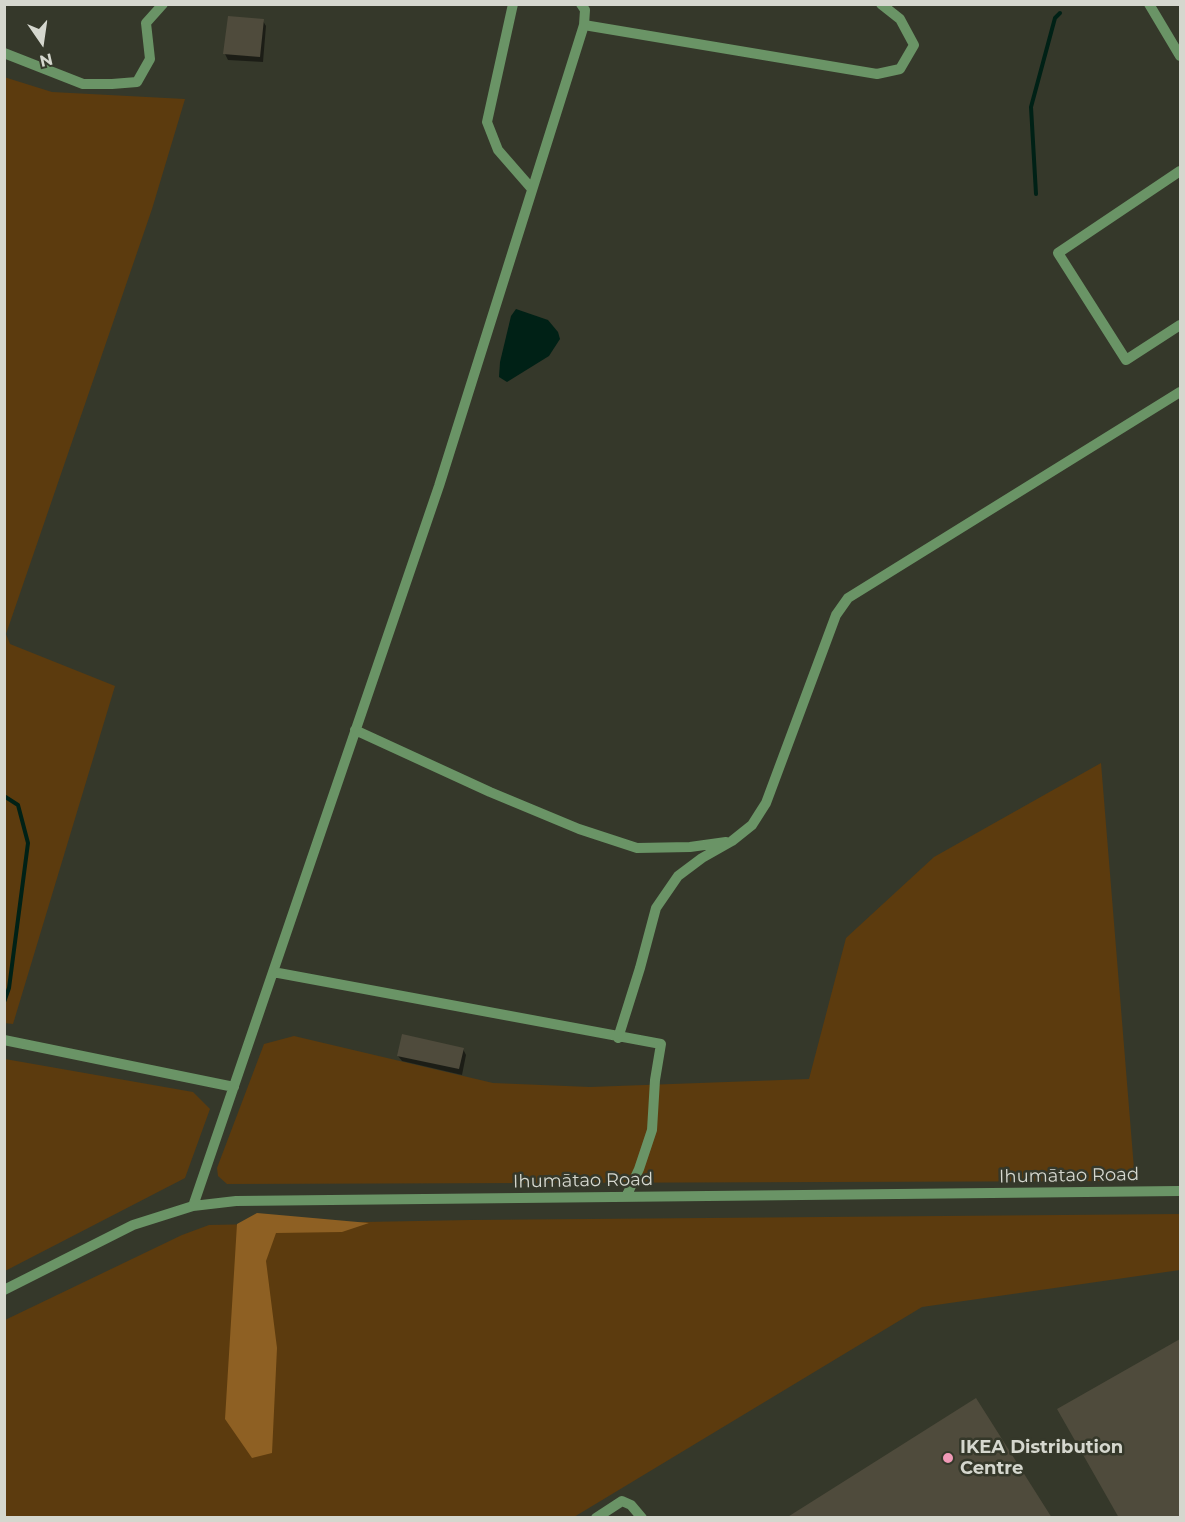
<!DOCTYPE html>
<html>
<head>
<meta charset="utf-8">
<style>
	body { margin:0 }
	#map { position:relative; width:1185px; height:1522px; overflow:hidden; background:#35382a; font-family:Montserrat,sans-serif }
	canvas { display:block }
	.frame { position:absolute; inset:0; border:6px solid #d5d7ce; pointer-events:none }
	.north { position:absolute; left:12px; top:12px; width:60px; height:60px; -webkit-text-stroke:4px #35382a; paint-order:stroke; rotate:167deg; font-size:16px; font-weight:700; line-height:24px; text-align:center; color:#d5d7ce }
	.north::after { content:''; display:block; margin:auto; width:21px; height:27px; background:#d5d7ce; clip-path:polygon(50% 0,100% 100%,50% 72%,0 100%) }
</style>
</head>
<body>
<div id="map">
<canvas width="1185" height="1522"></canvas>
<div class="frame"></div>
<div class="north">N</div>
</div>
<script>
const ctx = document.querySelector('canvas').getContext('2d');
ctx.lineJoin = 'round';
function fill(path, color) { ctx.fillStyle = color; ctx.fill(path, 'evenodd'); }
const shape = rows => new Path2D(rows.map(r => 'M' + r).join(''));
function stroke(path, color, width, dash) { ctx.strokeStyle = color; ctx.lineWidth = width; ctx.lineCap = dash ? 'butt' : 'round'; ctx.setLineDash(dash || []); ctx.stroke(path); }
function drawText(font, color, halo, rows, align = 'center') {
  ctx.font = font + ' Montserrat,sans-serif'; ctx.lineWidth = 5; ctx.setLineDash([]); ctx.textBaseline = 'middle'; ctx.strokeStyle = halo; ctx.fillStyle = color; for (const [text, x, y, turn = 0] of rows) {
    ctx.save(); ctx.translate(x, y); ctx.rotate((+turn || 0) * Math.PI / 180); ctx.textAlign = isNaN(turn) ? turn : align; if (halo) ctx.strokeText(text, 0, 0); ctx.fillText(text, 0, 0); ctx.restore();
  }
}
fill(shape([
	[4,77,52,92,185,99,152,209,6,634,10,644,115,686,13,1024,4,1023],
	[1101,763,1135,1181,227,1184,218,1176,217,1168,264,1044,294,1036,493,1083,590,1087,809,1079,846,938,934,857],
	[5,1059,193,1092,210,1109,185,1178,5,1271],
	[1180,1214,1180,1270,922,1307,574,1517,5,1518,5,1320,182,1235,209,1225,469,1220]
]), '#5c3b0e');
fill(shape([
	[257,1213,369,1223,342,1232,276,1233,266,1261,277,1348,272,1453,252,1458,225,1419,237,1224]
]), '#8e6023');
fill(shape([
	[516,309,548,320,558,332,560,339,549,356,507,382,499,377,500,362,511,316]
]), '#002116');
fill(shape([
	[263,21,266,26,263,62,228,60,225,54],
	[463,1049,466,1055,462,1075,402,1061,398,1056],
	[1180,1341,1180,1518,1121,1518,1059,1410]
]), '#0007');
stroke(shape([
	[1036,194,1031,107,1055,18,1060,13],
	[4,796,18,805,28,843,9,988,4,1002]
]), '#002116', 4);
fill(shape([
	[228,16,264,19,260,57,223,54],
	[402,1034,464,1048,459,1069,397,1056],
	[1180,1339,1180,1518,1119,1518,1057,1409],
	[976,1398,1052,1518,786,1518]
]), '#4f4b3c');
stroke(shape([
	[513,4,487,122,498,150,532,189],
	[1149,4,1180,56],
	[584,25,877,74,900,69,914,45,900,19,881,4],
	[4,53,83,84,112,84,137,82,150,59,146,23,163,4],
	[1180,171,1058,253,1126,360,1180,325],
	[355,730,490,792,579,829,637,848,690,847,726,842],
	[273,972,661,1044,655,1080,652,1130,639,1169,626,1197],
	[618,1038,640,968,656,908,678,876,702,858,732,841,752,825,766,803,836,615,848,598,1180,392],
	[4,1040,234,1087],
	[193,1206,439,486,584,25,585,10,581,4],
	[4,1290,133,1225,193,1206,236,1201,1180,1191],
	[596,1518,622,1501,631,1505,642,1518]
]), '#6a9466', 10);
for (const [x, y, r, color] of [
	[948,1458,6,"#f09ab7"]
]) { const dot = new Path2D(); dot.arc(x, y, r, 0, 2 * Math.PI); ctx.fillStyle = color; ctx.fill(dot); stroke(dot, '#35382a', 2); }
drawText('18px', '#d5d7ce', '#35382a', [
	["Ihumātao Road",1069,1176,-1],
	["Ihumātao Road",583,1181,-1]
]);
drawText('bold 18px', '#d5d7ce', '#35382a', [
	["IKEA Distribution",960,1448],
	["Centre",960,1469]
], 'left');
</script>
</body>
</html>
